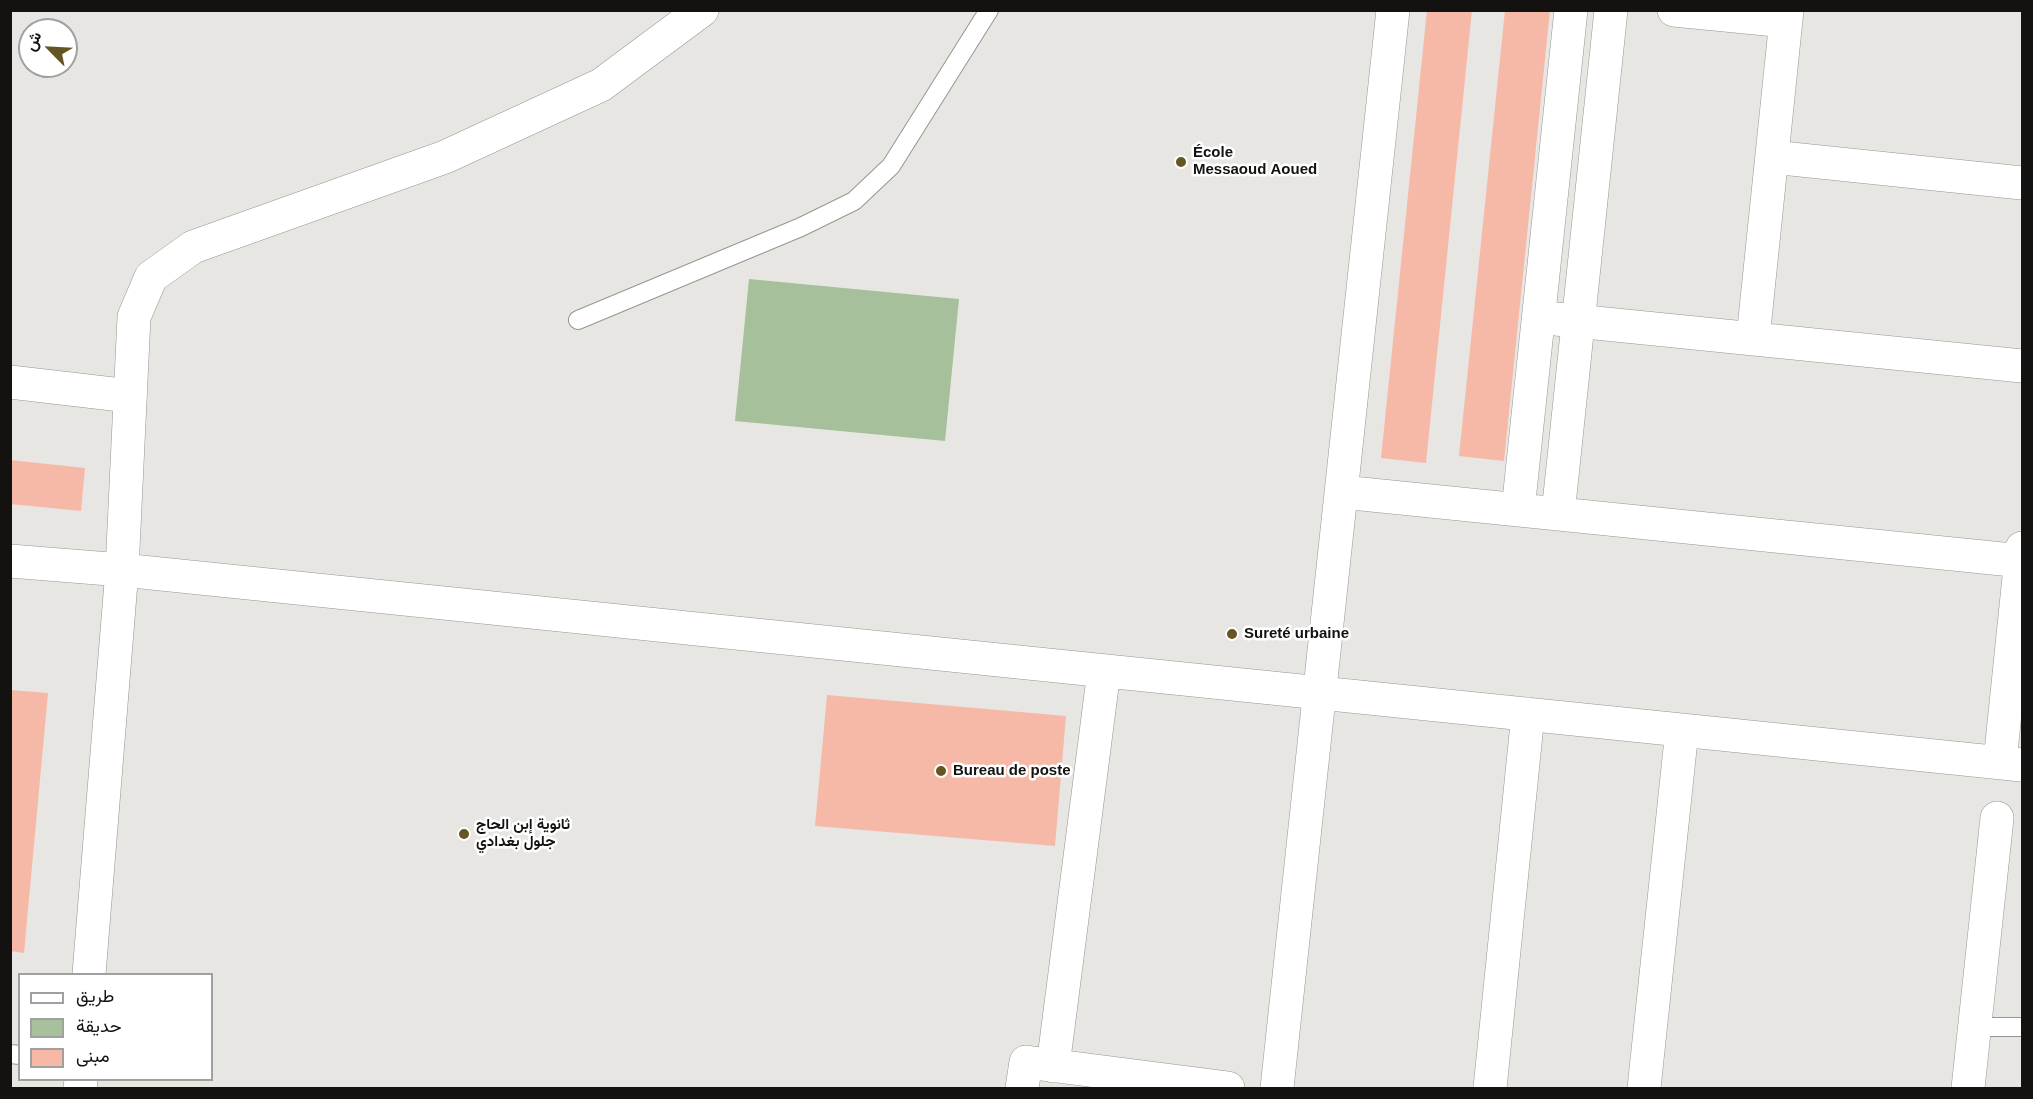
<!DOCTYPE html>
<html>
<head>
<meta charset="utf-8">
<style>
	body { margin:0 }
	#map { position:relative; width:2033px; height:1099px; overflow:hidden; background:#e8e6e2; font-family:Helvetica,Vazirmatn,sans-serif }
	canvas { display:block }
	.frame { position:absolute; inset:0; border:12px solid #131211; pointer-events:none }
	.legend { position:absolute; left:18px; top:973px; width:195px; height:108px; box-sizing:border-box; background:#fff; border:2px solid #a1a0a0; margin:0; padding:8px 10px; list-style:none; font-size:18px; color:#131211 }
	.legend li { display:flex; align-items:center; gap:12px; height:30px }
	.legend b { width:30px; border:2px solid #a1a0a0 }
	.north { position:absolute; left:18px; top:18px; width:60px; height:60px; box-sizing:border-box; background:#fff; border:2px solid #a1a0a0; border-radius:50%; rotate:294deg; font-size:16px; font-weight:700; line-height:24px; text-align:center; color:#131211 }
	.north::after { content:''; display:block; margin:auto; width:21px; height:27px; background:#645522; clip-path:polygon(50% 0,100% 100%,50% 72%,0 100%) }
</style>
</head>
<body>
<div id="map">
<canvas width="2033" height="1099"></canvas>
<div class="frame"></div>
<ul class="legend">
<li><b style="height:8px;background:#fff"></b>طريق</li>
<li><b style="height:16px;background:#a5c09a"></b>حديقة</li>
<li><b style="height:16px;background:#f6b9a8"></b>مبنى</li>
</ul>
<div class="north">ش</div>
</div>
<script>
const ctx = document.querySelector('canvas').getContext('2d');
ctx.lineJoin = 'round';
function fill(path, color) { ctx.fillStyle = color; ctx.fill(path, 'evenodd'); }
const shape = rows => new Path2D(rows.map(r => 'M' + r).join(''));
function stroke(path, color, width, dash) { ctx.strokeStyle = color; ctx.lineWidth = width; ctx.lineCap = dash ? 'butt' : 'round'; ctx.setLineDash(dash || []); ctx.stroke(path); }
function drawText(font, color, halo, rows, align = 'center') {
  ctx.font = font + ' Helvetica,Vazirmatn,sans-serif'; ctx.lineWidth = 5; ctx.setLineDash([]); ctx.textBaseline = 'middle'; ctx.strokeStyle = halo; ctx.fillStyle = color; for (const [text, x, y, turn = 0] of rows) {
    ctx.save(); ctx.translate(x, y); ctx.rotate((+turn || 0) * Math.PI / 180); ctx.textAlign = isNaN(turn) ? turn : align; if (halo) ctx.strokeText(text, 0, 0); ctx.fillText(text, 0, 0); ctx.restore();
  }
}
fill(shape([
	[749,279,959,299,945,441,735,421]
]), '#a5c09a');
fill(shape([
	[1427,10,1472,10,1426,463,1381,458],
	[1505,10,1550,10,1504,461,1459,456],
	[10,460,85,468,81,511,10,504],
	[10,690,48,693,24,953,10,951],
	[827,695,1066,716,1055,846,815,826]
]), '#f6b9a8');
const lane = shape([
	[578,320,801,227,854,201,891,166,989,10],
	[1975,1027,2022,1027],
	[10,1054,20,1055]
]);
const street = shape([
	[1674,10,1786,21],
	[1772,157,2022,183],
	[1556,319,2022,366],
	[1753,338,1787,10],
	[10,382,130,396],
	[1342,492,2022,561],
	[1518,510,1571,10],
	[1558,514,1611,10],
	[10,561,122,570,2022,765],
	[2000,762,2022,548],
	[1053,1066,1104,671],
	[1022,1088,1026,1062,1228,1088],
	[1277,1088,1393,10],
	[1490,1088,1528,714],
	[1644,1088,1682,730],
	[1968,1088,1997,818]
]);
const secondary = shape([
	[89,974,122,570,134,317,151,277,193,247,445,157,601,85,702,10],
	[80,1088,81,1080]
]);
stroke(lane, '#979591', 20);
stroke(street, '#979591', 34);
stroke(secondary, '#979591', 34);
stroke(lane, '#fff', 18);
stroke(street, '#fff', 33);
stroke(secondary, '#fff', 33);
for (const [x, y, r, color] of [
	[1181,162,6,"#645522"],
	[1232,634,6,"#645522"],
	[941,771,6,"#645522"],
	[464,834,6,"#645522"]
]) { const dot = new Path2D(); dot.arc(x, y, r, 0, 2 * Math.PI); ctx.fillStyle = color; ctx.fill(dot); stroke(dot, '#fff', 2); }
drawText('bold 15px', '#131211', '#fff', [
	["École",1193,153],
	["Messaoud Aoued",1193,170],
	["Sureté urbaine",1244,634],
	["Bureau de poste",953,771],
	["ثانوية إبن الحاج",476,825],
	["جلول بغدادي",476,842]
], 'left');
</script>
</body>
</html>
